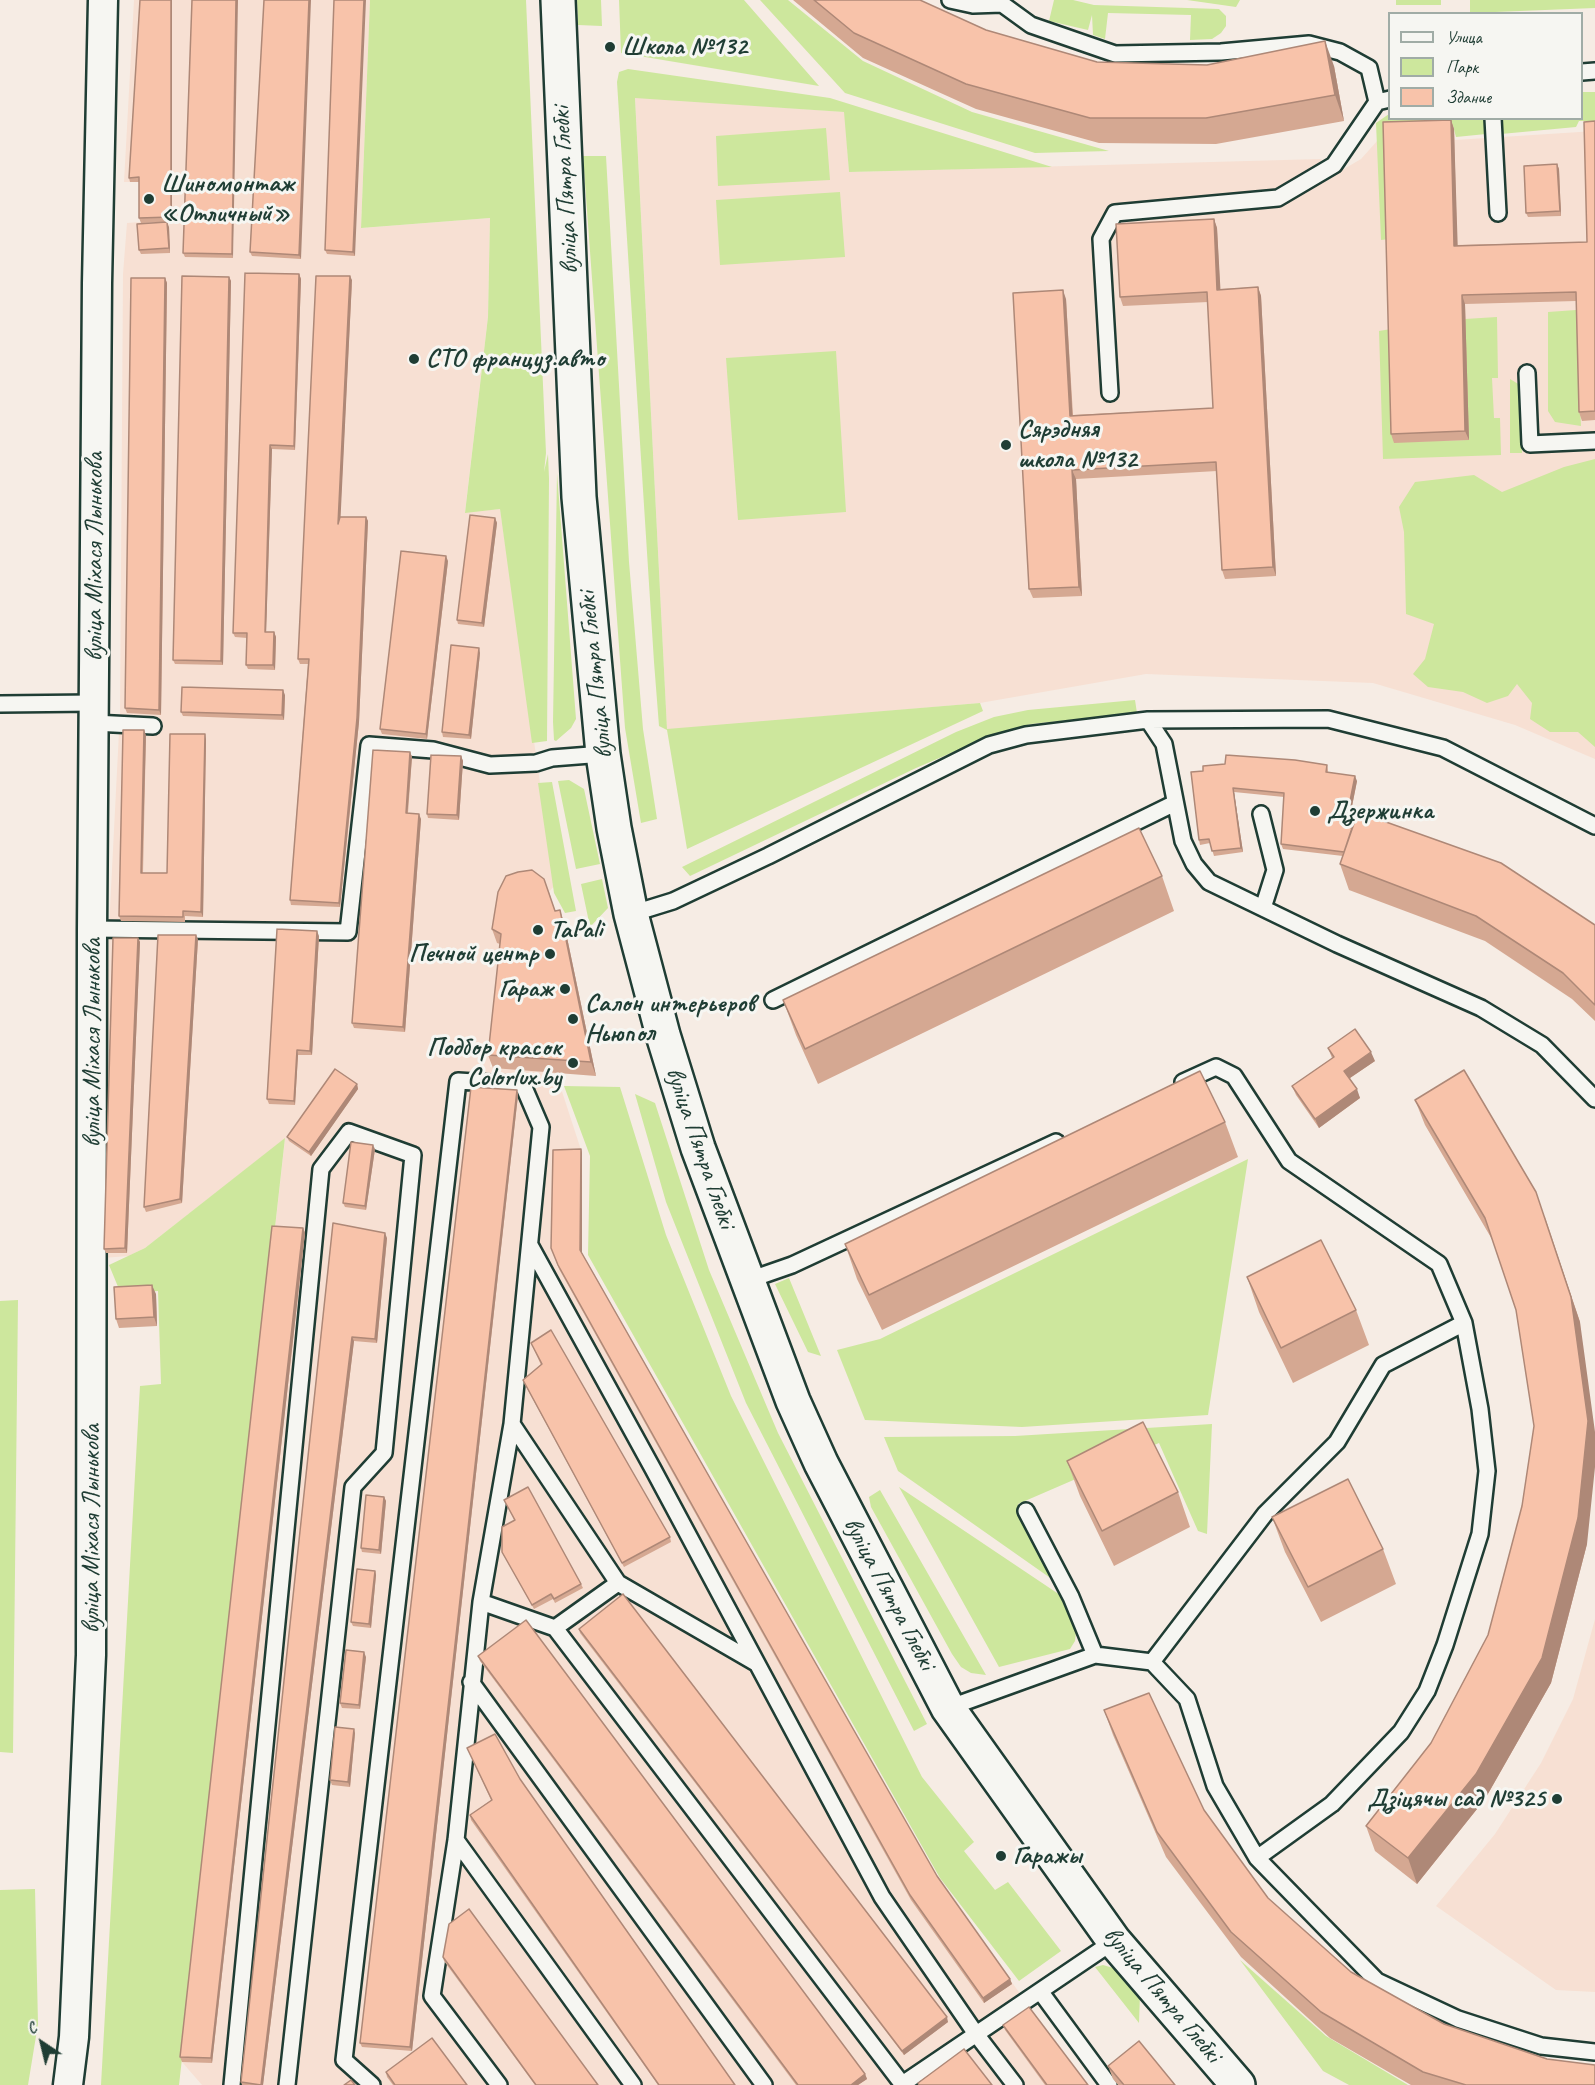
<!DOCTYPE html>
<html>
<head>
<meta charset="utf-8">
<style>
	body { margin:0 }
	#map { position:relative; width:1595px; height:2085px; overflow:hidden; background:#f6ece4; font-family:Caveat,sans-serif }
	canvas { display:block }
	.legend { position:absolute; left:1388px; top:12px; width:195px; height:108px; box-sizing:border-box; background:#f6f6f2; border:2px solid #a0aca6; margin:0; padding:8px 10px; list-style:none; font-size:18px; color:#1f3d34 }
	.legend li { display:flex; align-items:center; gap:12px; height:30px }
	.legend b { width:30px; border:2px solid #a0aca6 }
	.north { position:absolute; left:12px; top:2013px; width:60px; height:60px; -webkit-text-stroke:4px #f6f6f2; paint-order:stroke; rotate:325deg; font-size:16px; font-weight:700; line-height:24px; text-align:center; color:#1f3d34 }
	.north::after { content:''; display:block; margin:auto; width:21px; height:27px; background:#1f3d34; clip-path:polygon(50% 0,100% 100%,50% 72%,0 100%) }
</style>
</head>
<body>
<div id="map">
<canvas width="1595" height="2085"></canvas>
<ul class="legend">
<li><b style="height:8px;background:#f6f6f2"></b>Улица</li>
<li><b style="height:16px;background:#cde79d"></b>Парк</li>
<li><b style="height:16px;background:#f8c3aa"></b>Здание</li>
</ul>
<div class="north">С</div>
</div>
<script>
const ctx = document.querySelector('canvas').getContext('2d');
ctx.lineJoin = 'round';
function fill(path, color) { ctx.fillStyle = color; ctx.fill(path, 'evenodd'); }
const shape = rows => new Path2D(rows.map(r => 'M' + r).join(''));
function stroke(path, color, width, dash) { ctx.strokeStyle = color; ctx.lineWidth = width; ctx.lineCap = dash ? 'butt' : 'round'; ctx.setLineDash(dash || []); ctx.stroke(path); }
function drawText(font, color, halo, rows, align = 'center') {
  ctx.font = font + ' Caveat,sans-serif'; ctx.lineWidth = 6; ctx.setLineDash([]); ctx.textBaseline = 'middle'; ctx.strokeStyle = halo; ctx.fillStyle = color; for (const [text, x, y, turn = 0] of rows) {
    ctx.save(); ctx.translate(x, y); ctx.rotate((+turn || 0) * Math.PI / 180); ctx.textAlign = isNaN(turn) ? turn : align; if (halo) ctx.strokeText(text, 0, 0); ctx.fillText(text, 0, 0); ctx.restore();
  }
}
fill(shape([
	[134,0,370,0,361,228,490,218,488,317,465,512,500,509,555,885,549,892,537,884,506,947,490,1067,556,1073,582,1153,582,1255,938,1880,1086,2085,202,2085,182,2062,285,1139,145,1248,129,1256,102,1258,109,928,120,712,123,274,127,223,141,222,141,182,124,182],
	[635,97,845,112,849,172,1320,159,1344,169,1361,159,1386,131,1454,129,1455,140,1595,131,1595,759,1515,725,1373,683,1146,674,980,703,667,730],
	[1595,1619,1595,1992,1556,1990,1436,1906,1495,1834,1541,1763,1573,1699]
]), '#f7e0d3');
fill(shape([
	[370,0,526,0,546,453,544,472,548,454,549,479,547,741,532,743,500,509,465,513,488,317,490,218,361,228],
	[577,0,601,0,602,26,578,25],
	[619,0,744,0,819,86,621,53],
	[760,0,788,0,863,61,972,112,1109,151,1035,153,845,93],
	[1054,0,1073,0,1094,5,1219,9,1226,16,1226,26,1221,33,1212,39,1190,40,1191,15,1108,13,1105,39,1093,35,1092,15,1088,30,1049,21],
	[1187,0,1240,0,1236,7],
	[1396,0,1441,0,1441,5,1396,5],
	[1470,0,1595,0,1595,8,1470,13],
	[628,69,830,98,1052,167,849,172,844,112,635,98,667,729,980,703,983,711,687,849,667,730,659,726,654,662,617,82,619,72],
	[1582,92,1595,92,1595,121,1579,121,1576,127,1501,134,1501,119,1582,118],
	[1389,114,1390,118,1486,119,1486,134,1456,137,1453,126,1386,131,1389,239,1381,240,1376,123],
	[826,128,830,180,718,186,716,136],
	[583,156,606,156,629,562,643,729,657,819,641,823,625,728],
	[840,192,845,257,720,265,716,200],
	[1576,310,1581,426,1555,422,1548,411,1548,312],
	[1497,317,1498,378,1492,378,1494,418,1500,418,1501,455,1383,459,1379,331,1391,329,1394,442,1468,440,1465,319],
	[836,351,846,512,738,520,726,358],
	[1510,379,1520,385,1523,395,1522,453,1510,453],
	[1595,459,1595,747,1578,732,1550,732,1530,719,1532,703,1517,684,1508,696,1487,703,1463,692,1428,687,1413,674,1425,659,1434,624,1406,614,1404,532,1399,507,1415,482,1474,475,1502,492,1564,467],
	[557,473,576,719,571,728,556,741,554,740,553,722],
	[1135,700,1137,713,1031,724,998,733,916,768,690,876,682,867,956,732,994,717,1028,710],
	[569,780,584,789,600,864,576,869,558,781],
	[552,782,576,911,565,913,554,893,538,783],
	[602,879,608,908,590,927,581,884],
	[564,1086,620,1087,666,1235,731,1396,922,1777,974,1842,964,1851,995,1890,1008,1882,1061,1951,1019,1981,940,1878,588,1255,590,1156],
	[635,1094,655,1103,709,1270,778,1433,927,1724,914,1731,746,1403,666,1202],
	[285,1138,179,2085,101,2085,140,1386,161,1384,158,1291,121,1294,109,1265,145,1248],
	[1248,1159,1208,1415,1022,1427,865,1420,837,1350,880,1339],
	[789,1278,821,1356,808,1352,775,1284],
	[18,1300,13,1753,0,1752,0,1301],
	[1212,1424,1207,1534,1198,1531,1159,1443,1018,1504,1056,1582,898,1471,884,1437,1015,1436],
	[899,1487,1069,1601,1076,1632,1075,1641,1070,1649,999,1667],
	[880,1490,986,1675,971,1673,961,1667,952,1654,871,1507,869,1497],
	[35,1889,38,2024,28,2085,0,2085,0,1890],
	[1240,1960,1326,2036,1408,2085,1349,2085,1323,2071],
	[1103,1965,1120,1970,1140,1994,1139,2023,1095,1967]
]), '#cde79d');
const lane = shape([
	[950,0,973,5,1002,4,1031,25,1115,54,1221,52,1309,44,1340,52,1369,68,1377,102],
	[1582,72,1595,71],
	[1493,118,1498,213],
	[1527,373,1530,444,1595,441],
	[1110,393,1101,239,1115,213,1278,198,1334,165,1377,102,1390,99],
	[0,704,94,703],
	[1148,720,1164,744,1183,841,1194,864,1209,882,1337,944,1481,1008,1542,1045,1595,1099],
	[94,723,153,726],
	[1261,814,1275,870,1263,908],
	[631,914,673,901,768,856,989,745,1026,735,1148,720,1328,719,1443,748,1595,826],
	[92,929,348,932,369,745,433,750,490,765,536,763,552,758,603,754],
	[773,1000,1175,803],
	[1183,1082,1216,1067,1234,1076,1289,1161,1439,1264,1464,1323,1480,1409,1487,1471,1480,1534,1445,1645,1427,1691,1401,1732,1332,1804,1257,1858],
	[530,1245,653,1469,882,1897,976,2034,1015,2085],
	[746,1281,792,1265,1056,1142],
	[512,1424,618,1583,756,1663],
	[1026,1511,1071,1597,1095,1655],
	[481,1602,555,1628,903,2085],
	[555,1628,618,1583],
	[1152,1662,1265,1514,1337,1442,1383,1365,1464,1323],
	[471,1682,764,2085],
	[948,1708,1095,1655,1152,1662,1187,1699,1215,1786,1257,1858,1377,1981,1458,2019,1541,2046,1595,2052],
	[456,1840,633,2085],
	[1040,1991,1109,2085],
	[232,2085,321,1169,349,1132,413,1155,384,1453,353,1487,287,2085],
	[372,2085,344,2060,458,1081,523,1085,541,1127,512,1424,481,1602,456,1840,432,1996,499,2085],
	[901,2085,1114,1941]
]);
const street = shape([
	[68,2085,74,2037,91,1655,92,929,97,283,103,0]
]);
const secondary = shape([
	[558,0,579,497,603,754,614,828,631,914,663,1035,698,1148,793,1401,821,1463,948,1708,1114,1941,1238,2085]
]);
stroke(lane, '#1f3d34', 20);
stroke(street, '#1f3d34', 33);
stroke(secondary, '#1f3d34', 38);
stroke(lane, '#f6f6f2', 15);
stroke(street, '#f6f6f2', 28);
stroke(secondary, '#f6f6f2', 33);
fill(shape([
	[140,0,172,0,172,222,141,223,139,218,139,182,130,182,129,178],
	[192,0,233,258,185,257,183,253],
	[264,0,301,259,252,256,250,252],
	[334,0,355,256,327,254,325,250],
	[793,0,920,0,986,30,1097,62,1207,65,1334,66,1344,121,1216,144,1099,143,976,109,863,58],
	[1451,120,1454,129,1457,245,1587,242,1595,121,1595,420,1582,421,1579,412,1576,301,1465,304,1469,440,1394,443,1391,434],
	[1557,164,1559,169,1561,216,1528,217,1526,213],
	[1214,219,1217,228,1220,289,1258,287,1261,296,1276,576,1225,579,1222,570,1217,471,1076,479,1082,596,1033,598,1029,589,1066,299,1073,415,1213,408,1208,302,1123,306,1120,297],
	[169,227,170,253,141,254,139,250],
	[299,274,301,279,295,450,272,449,266,632,274,632,276,637,275,670,248,669,246,665,247,638,235,637,233,633],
	[229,277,231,281,223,665,175,664,173,660],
	[165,278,167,283,161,715,127,713,125,708],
	[352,280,340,517,366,517,368,521,359,722,340,907,291,905,290,900,308,664,300,664,298,659],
	[495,518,497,523,484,627,458,624,457,620],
	[448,561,427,739,382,734,380,729],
	[480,653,471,739,443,737,442,732],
	[285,695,284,720,183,716,181,712],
	[146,735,143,873,167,873,206,739,203,917,185,916,185,922,121,921,119,916],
	[410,752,412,757,408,813,421,819,405,1032,354,1028,352,1023],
	[461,756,463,761,459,820,428,818,427,814],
	[1327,765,1328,770,1328,772,1357,781,1348,827,1595,925,1595,1021,1572,999,1485,941,1349,890,1340,864,1343,856,1283,849,1281,844,1284,797,1234,792,1243,852,1214,856,1210,843,1200,845,1199,840,1191,772],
	[1162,876,1174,911,818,1084,796,1035,783,1000],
	[549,892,555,911,564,923,596,1076,493,1068,488,1055,500,944,497,943,492,929],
	[319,936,312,1055,298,1055,295,1105,269,1104,267,1099],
	[138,938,140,942,127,1253,106,1253,104,1249],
	[198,939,182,1203,146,1212,144,1207],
	[1328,1048,1375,1061,1350,1078,1360,1098,1319,1128,1296,1095,1292,1086,1332,1058],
	[357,1084,358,1089,311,1156,289,1141,287,1137],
	[517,1090,518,1095,412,2051,362,2047,360,2043],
	[1415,1100,1545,1217,1580,1322,1587,1544,1551,1683,1485,1799,1417,1884,1375,1851,1366,1826,1431,1743,1488,1635,1522,1506,1534,1426,1516,1310,1493,1241,1425,1125],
	[1225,1122,1238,1157,882,1330,857,1279,845,1244],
	[375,1149,366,1210,345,1207,343,1203],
	[581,1149,582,1153,582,1253,937,1876,1010,1979,1012,1984,984,2003,911,1900,559,1269,551,1248],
	[333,1223,387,1238,377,1343,354,1341,263,2085,242,2085,241,2082],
	[303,1228,305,1233,212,2063,182,2062,180,2057],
	[1247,1277,1356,1310,1369,1345,1293,1383,1259,1312],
	[156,1294,157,1326,119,1328,116,1319],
	[531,1343,670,1537,671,1542,624,1567,525,1385,523,1380,541,1365],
	[1067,1461,1178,1492,1190,1527,1114,1566,1080,1496],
	[384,1497,386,1501,381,1554,362,1552,361,1548],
	[504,1500,581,1584,583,1588,555,1603,553,1599,534,1609,502,1552,514,1520],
	[1272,1517,1383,1549,1396,1584,1321,1622,1285,1552],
	[375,1571,376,1575,371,1628,353,1626,351,1622],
	[579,1629,948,2022,904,2055,580,1633],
	[478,1656,865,2074,867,2079,858,2085,796,2085,480,1661],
	[366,1657,360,1709,342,1708,340,1703],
	[1104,1710,1204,1810,1268,1898,1351,1972,1444,2024,1595,2085,1411,2085,1330,2038,1241,1957,1166,1857,1113,1735],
	[355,1733,350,1787,332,1785,330,1780],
	[467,1748,520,1779,735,2085,658,2085,471,1820,470,1815,491,1800],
	[443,1957,598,2085,535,2085,444,1961],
	[1003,2025,1088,2085,1045,2085,1005,2030],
	[1108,2066,1175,2085,1118,2085,1113,2079],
	[386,2072,467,2085,393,2085,387,2077]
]), '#d5a892');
fill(shape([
	[171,0,172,0,172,222,171,217],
	[236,0,238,0,233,258,232,254],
	[309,0,311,0,301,259,299,255],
	[364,0,366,0,355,256,353,252],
	[1325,41,1334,66,1344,121,1335,95],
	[1451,120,1454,129,1458,255,1454,246],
	[1557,164,1559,169,1561,216,1560,211],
	[1214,219,1217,228,1221,299,1217,290],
	[167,222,169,227,170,253,169,248],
	[299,274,301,279,295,450,294,446],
	[350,276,352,280,340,529,338,524],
	[229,277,231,281,223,665,221,661],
	[165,278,167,283,161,715,159,710],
	[1258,287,1261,296,1276,576,1273,567],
	[1063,290,1066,299,1073,425,1070,416],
	[1462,295,1465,304,1469,440,1465,431],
	[270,445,272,449,266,636,265,632],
	[1072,470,1076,479,1082,596,1079,587],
	[366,517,368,521,359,722,340,907,339,903],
	[495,518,497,523,484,627,482,623],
	[446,556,448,561,427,739,426,734],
	[274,632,276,637,275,670,273,665],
	[479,648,480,653,471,739,469,735],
	[283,690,285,695,284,720,282,715],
	[144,730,146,735,142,877,141,873],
	[205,734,206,739,203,917,201,912],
	[410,752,412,757,407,818,406,813],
	[461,756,463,761,459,820,457,815],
	[1355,776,1357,781,1347,831,1345,826],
	[1233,788,1234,792,1243,852,1241,848],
	[419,814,421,819,405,1032,403,1027],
	[560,910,564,923,596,1076,591,1062],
	[317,931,319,936,312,1055,310,1051],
	[196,935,198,939,182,1203,180,1199],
	[138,938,140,942,127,1253,125,1248],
	[297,1050,298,1055,295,1105,294,1101],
	[1371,1052,1375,1061,1347,1080,1344,1071],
	[357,1084,358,1089,311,1156,309,1152],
	[1357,1089,1360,1098,1319,1128,1315,1119],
	[517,1090,518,1095,412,2051,410,2047],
	[373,1145,375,1149,366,1210,365,1206],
	[581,1149,582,1153,582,1255,580,1250],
	[1536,1192,1580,1322,1595,1432,1595,1467,1587,1544,1551,1683,1485,1799,1417,1884,1408,1858,1542,1658],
	[303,1228,305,1233,212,2063,211,2058],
	[385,1233,387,1238,377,1343,375,1339],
	[152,1285,156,1294,157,1326,154,1317],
	[352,1337,354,1341,263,2085,261,2085],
	[384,1497,386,1501,381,1554,379,1550],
	[375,1571,376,1575,371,1628,369,1624],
	[364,1652,366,1657,360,1709,359,1705],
	[354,1729,355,1733,350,1787,348,1782],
	[1010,1979,1012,1984,984,2003,983,1998],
	[947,2017,948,2022,904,2055,902,2051],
	[865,2074,867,2079,858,2085,851,2085]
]), '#ae8877');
const building = shape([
	[140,0,171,0,171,217,139,218,139,177,129,178,140,0],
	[192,0,236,0,232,254,183,253,192,0],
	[264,0,309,0,299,255,250,252,264,0],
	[334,0,364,0,353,252,325,250,334,0],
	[814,0,920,0,986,30,1097,62,1207,65,1325,41,1335,95,1206,118,1090,118,966,84,854,33,814,0],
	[1451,120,1454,246,1587,242,1584,122,1595,121,1595,411,1579,412,1576,292,1462,295,1465,431,1391,434,1383,122,1451,120],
	[1557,164,1560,211,1526,213,1524,166,1557,164],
	[1214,219,1217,290,1258,287,1273,567,1222,570,1216,462,1072,470,1079,587,1029,589,1013,293,1063,290,1070,416,1213,408,1207,292,1120,297,1116,224,1214,219],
	[167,222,169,248,139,250,137,224,167,222],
	[245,273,299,274,294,446,270,445,265,632,274,632,273,665,246,665,247,633,233,633,245,273],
	[182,276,229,277,221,661,173,660,182,276],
	[316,276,350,276,338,524,340,517,366,517,357,718,339,903,290,900,309,659,298,659,316,276],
	[131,278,165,278,159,710,125,708,131,278],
	[470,515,495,518,482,623,457,620,470,515],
	[401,551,446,556,426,734,380,729,401,551],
	[451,645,479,648,469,735,442,732,451,645],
	[182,687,283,690,282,715,181,712,182,687],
	[123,730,144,730,141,873,167,873,170,734,205,734,201,912,183,911,183,917,119,916,123,730],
	[373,750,410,752,406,813,419,814,403,1027,352,1023,373,750],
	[431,755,461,756,457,815,427,814,431,755],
	[1226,755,1295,760,1327,765,1326,772,1355,776,1345,826,1352,828,1344,852,1281,844,1284,793,1233,788,1241,848,1212,851,1209,839,1199,840,1191,772,1203,771,1203,766,1225,764,1226,755],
	[1358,812,1501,863,1595,925,1595,1005,1563,973,1476,916,1340,864,1358,812],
	[1139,828,1162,876,805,1049,783,1000,1139,828],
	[532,870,544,879,555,911,560,910,591,1062,488,1055,501,934,492,929,498,892,506,876,518,872,532,870],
	[277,929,317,931,310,1051,297,1050,294,1101,267,1099,277,929],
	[158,935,196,935,180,1199,144,1207,158,935],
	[113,938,138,938,125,1248,104,1249,113,938],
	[1355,1029,1371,1052,1344,1071,1357,1089,1315,1119,1292,1086,1334,1057,1328,1048,1355,1029],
	[335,1069,357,1084,309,1152,287,1137,335,1069],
	[1464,1070,1536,1192,1571,1297,1588,1421,1578,1518,1542,1658,1476,1774,1408,1858,1366,1826,1431,1743,1488,1635,1522,1506,1534,1426,1516,1310,1485,1218,1415,1100,1464,1070],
	[1200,1071,1225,1122,869,1295,845,1244,1200,1071],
	[471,1087,517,1090,410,2047,360,2043,471,1087],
	[351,1142,373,1145,365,1206,343,1203,351,1142],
	[581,1149,580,1250,937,1876,1010,1979,983,1998,910,1895,558,1265,551,1248,553,1150,581,1149],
	[333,1223,385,1233,375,1339,352,1337,261,2085,241,2082,333,1223],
	[272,1226,303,1228,211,2058,180,2057,272,1226],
	[1321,1240,1356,1310,1281,1348,1247,1277,1321,1240],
	[152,1285,154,1317,116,1319,114,1287,152,1285],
	[551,1330,670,1537,622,1563,523,1380,542,1364,531,1343,551,1330],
	[1143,1422,1178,1492,1102,1531,1067,1461,1143,1422],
	[1348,1479,1383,1549,1308,1587,1272,1517,1348,1479],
	[528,1487,581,1584,554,1599,551,1594,532,1605,502,1552,502,1527,515,1520,504,1500,528,1487],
	[366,1495,384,1497,379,1550,361,1548,366,1495],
	[357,1569,375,1571,369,1624,351,1622,357,1569],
	[623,1594,947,2017,902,2051,579,1629,623,1594],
	[526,1620,865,2074,851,2085,798,2085,478,1656,526,1620],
	[346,1650,364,1652,359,1705,340,1703,346,1650],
	[1149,1693,1204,1810,1268,1898,1351,1972,1444,2024,1547,2059,1595,2065,1595,2085,1466,2085,1423,2072,1321,2012,1231,1932,1157,1832,1104,1710,1149,1693],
	[335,1727,354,1729,348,1782,330,1780,335,1727],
	[495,1734,520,1779,735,2085,659,2085,470,1815,492,1800,467,1748,495,1734],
	[469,1909,598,2085,536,2085,443,1957,449,1924,469,1909],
	[1029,2007,1088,2085,1047,2085,1003,2025,1029,2007],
	[432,2038,467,2085,395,2085,386,2072,432,2038],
	[1139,2041,1175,2085,1124,2085,1108,2066,1139,2041],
	[964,2049,992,2085,919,2085,918,2083,964,2049],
	[351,2080,355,2085,344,2085,351,2080]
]);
fill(building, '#f8c3aa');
stroke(building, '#ae8877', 1.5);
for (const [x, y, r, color] of [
	[610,47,6,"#1f3d34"],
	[149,199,6,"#1f3d34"],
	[414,359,6,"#1f3d34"],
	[1006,445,6,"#1f3d34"],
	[1315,811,6,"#1f3d34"],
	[538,930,6,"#1f3d34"],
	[550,954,6,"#1f3d34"],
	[565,989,6,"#1f3d34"],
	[573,1019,6,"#1f3d34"],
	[573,1063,6,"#1f3d34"],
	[1557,1799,6,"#1f3d34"],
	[1001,1856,6,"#1f3d34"]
]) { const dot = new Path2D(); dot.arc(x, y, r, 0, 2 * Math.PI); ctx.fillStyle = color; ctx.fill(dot); stroke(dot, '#f6f6f2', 2); }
drawText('bold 26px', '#1f3d34', '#f6f6f2', [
	["Школа №132",622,47],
	["Шиномонтаж",161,184],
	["«Отличный»",161,214],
	["СТО француз.авто",426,359],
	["Сярэдняя",1018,430],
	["школа №132",1018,460],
	["Дзержинка",1327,811],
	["TaPali",550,930],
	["Печной центр",538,954,"right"],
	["Гараж",553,989,"right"],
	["Салон интерьеров",585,1004],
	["Ньюпол",585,1034],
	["Подбор красок",561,1048,"right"],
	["Colorlux.by",561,1078,"right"],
	["Дзіцячы сад №325",1545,1799,"right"],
	["Гаражы",1013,1856]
], 'left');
drawText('26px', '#1f3d34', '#f6f6f2', [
	["вуліца Пятра Глебкі",566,190,-93],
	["вуліца Міхася Лынькова",95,557,-90],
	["вуліца Пятра Глебкі",596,675,-96],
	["вуліца Міхася Лынькова",93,1043,-90],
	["вуліца Пятра Глебкі",700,1148,71],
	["вуліца Міхася Лынькова",92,1529,-90],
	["вуліца Пятра Глебкі",889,1594,62],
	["вуліца Пятра Глебкі",1162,1995,50]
]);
</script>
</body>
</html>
